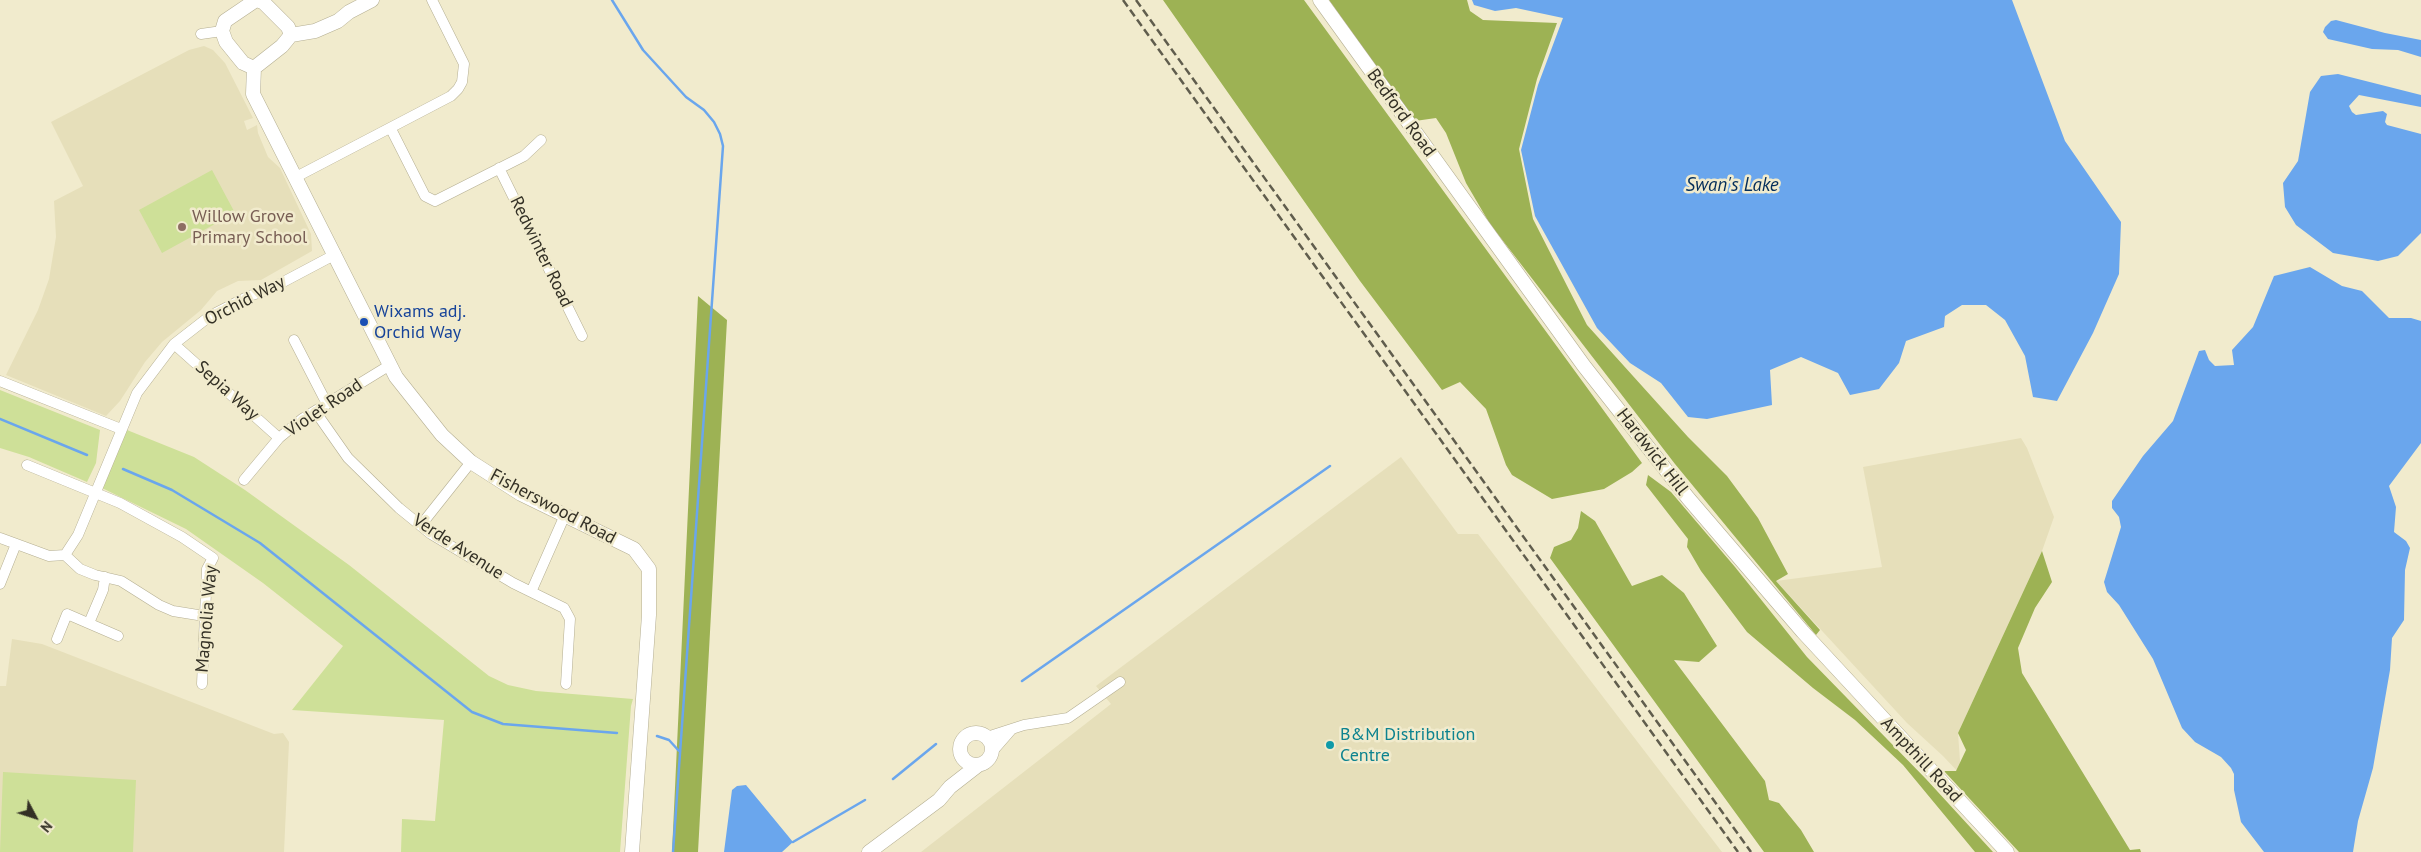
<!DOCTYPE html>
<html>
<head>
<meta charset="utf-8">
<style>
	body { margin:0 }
	#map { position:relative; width:2421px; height:852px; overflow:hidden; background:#f1ebcd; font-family:"PT Sans",sans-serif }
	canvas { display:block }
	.north { position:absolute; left:10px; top:792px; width:50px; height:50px; -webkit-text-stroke:4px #f1ebcd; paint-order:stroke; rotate:130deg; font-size:14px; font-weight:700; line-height:20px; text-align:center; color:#333025 }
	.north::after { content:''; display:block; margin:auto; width:18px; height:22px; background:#333025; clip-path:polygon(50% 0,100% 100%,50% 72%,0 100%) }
</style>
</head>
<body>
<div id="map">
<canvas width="2421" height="852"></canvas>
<div class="north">N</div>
</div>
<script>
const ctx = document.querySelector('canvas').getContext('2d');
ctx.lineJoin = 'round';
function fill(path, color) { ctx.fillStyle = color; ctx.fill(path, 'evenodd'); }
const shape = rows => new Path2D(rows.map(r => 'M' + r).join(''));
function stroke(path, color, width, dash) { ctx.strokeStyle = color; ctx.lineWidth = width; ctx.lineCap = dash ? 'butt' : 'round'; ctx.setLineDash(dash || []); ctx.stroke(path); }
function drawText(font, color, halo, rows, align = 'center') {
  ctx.font = font + ' "PT Sans",sans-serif'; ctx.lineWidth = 5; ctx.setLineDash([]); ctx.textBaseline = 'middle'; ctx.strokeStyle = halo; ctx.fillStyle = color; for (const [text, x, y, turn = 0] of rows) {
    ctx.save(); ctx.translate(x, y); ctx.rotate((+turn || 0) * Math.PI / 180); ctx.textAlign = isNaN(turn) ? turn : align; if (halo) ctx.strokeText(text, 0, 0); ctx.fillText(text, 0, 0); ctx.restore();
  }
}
fill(shape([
	[204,46,213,50,225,63,253,118,244,121,247,130,257,125,258,133,268,157,280,168,311,234,312,251,261,280,238,281,217,291,201,310,162,342,145,362,120,401,106,416,6,375,38,310,49,279,56,237,54,201,83,186,51,122,189,50],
	[2021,438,2027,448,2054,517,2042,551,1958,733,1961,775,1943,756,1907,723,1776,581,1882,567,1863,467],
	[1401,457,1458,534,1478,534,1722,852,921,852,1111,704,1096,686],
	[12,639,42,644,274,734,283,733,289,742,284,852,0,852,0,686,6,686]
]), '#e6dfba');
fill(shape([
	[212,170,235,213,162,253,139,210],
	[0,390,100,430,96,463,87,482,29,457,0,448],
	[127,430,194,457,245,490,349,565,489,676,508,685,536,691,633,699,631,706,620,852,401,852,402,819,435,821,444,720,292,710,343,646,263,583,186,529,102,488],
	[3,772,136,780,133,852,0,852]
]), '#cee098');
fill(shape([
	[1163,0,1304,0,1642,463,1632,472,1604,489,1552,499,1512,475,1506,465,1486,409,1460,382,1442,390,1360,281],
	[1329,0,1467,0,1470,11,1483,20,1557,23,1537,79,1519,149,1533,219,1587,325,1688,437,1727,476,1758,518,1788,574,1776,581,1820,630,1816,635,1675,464,1490,224,1466,183,1446,133,1436,118,1415,121],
	[698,296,727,320,698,852,672,852],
	[1648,475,1671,492,1735,567,1807,657,1926,779,1993,852,1975,852,1903,765,1855,720,1813,688,1747,632,1701,571,1687,547,1688,539,1646,485],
	[1581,511,1595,521,1632,586,1662,575,1684,593,1717,646,1699,662,1674,660,1765,781,1769,800,1779,803,1801,830,1814,852,1764,852,1550,558,1554,547,1571,540,1578,528],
	[2042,551,2052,582,2035,608,2018,648,2022,673,2130,850,2140,849,2141,852,2019,852,1944,771,1956,771,1966,750,1958,733]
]), '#9db254');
fill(shape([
	[1472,0,2012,0,2065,141,2121,222,2119,274,2093,333,2057,401,2033,397,2025,356,2005,320,1986,305,1962,305,1945,316,1944,327,1906,341,1899,363,1879,389,1850,395,1838,373,1801,357,1770,370,1772,405,1707,419,1688,417,1661,383,1630,363,1597,328,1535,216,1521,150,1538,85,1563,18,1516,8,1495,11,1474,5],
	[2336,20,2385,33,2421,40,2421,57,2398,50,2372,49,2328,39,2323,32,2325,27,2331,21],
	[2338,74,2421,95,2421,107,2359,95,2349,106,2352,112,2356,115,2383,111,2387,114,2385,122,2387,125,2421,134,2421,233,2398,256,2378,261,2333,253,2296,225,2285,207,2283,183,2298,161,2310,92,2321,76],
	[2310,267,2342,286,2362,291,2389,318,2411,318,2421,321,2421,443,2389,486,2396,507,2394,532,2406,541,2410,548,2405,570,2404,620,2392,638,2390,670,2373,768,2358,821,2353,852,2264,852,2241,822,2234,790,2234,774,2231,768,2221,757,2195,742,2182,728,2153,659,2119,605,2107,592,2104,582,2121,527,2119,517,2112,508,2112,501,2143,456,2173,421,2199,351,2205,350,2209,360,2215,366,2234,365,2232,350,2253,327,2274,276],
	[746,785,793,842,782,852,724,852,732,790,737,786]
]), '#6aa6ed');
stroke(shape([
	[612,0,643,50,686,97,704,110,714,122,720,134,723,146,673,852],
	[0,419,87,455],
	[123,469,172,490,260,543,472,712,503,724,617,733],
	[1022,681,1330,466],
	[657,736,669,740,679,751],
	[893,779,936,744],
	[793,842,865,800]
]), '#6aa6ed', 2.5);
const street = shape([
	[201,34,222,31],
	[391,129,425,196,435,201,524,156,541,140],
	[499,168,582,336],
	[296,177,451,96,458,89,462,82,464,64,432,0],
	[294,340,327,404],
	[174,344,279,438],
	[0,381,121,429],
	[315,411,348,458,399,508,431,534,513,583,564,608,570,619,566,684],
	[27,465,120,503,182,537,213,558,207,569,202,684],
	[244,480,279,438,302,419,390,365],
	[421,525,471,462],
	[0,538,49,556,65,555,80,569,95,575,121,581,159,605,173,611,204,616],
	[65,555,78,535,137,393,174,344,210,316,249,296,268,290,336,254],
	[0,584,16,544],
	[531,592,565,515],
	[89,623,103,590,105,577],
	[57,639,67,614,118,636],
	[987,737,1024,725,1068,718,1120,682],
	[992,752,1012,729]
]);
const secondary = shape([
	[256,0,263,2,288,27,291,35,282,46,254,68,243,63,226,42,222,31,225,21,256,0],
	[1320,0,1584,366,1688,498,1803,632,2007,852],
	[291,35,315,31,338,21,349,12,372,0],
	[254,68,253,94,396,377,442,435,471,462,521,494,634,549,649,569,649,615,632,852],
	'960 749a16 16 0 1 1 32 0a16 16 0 1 1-32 0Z',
	[869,852,939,800,950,787,977,766]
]);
stroke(street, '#b4ae92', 11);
stroke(secondary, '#b4ae92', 15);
stroke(street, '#fff', 10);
stroke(secondary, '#fff', 14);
stroke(shape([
	[1123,0,1738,852],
	[1136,0,1751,852]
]), '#605d4d', 2.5, [8, 4]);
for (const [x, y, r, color] of [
	[182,227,5,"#8d6e63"],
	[364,322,5,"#1a4fb4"],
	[1330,745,5,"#0f9aa8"]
]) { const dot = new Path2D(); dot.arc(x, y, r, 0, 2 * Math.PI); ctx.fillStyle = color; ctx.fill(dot); stroke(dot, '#f1ebcd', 2); }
drawText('18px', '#333025', '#f1ebcd', [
	["Bedford Road",1401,113,54],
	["Redwinter Road",541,252,64],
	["Orchid Way",245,301,-27],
	["Sepia Way",227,391,42],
	["Violet Road",324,408,-34],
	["Hardwick Hill",1652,452,52],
	["Fisherswood Road",553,507,28],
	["Verde Avenue",458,547,33],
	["Magnolia Way",207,619,-85],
	["Ampthill Road",1921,760,47]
]);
drawText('18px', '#785e54', '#f1ebcd', [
	["Willow Grove",192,217],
	["Primary School",192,238]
], 'left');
drawText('18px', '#164399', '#f1ebcd', [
	["Wixams adj.",374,312],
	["Orchid Way",374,333]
], 'left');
drawText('18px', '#0d838f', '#f1ebcd', [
	["B&M Distribution",1340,735],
	["Centre",1340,756]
], 'left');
drawText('italic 19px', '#032d5a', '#f1ebcd', [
	["Swan's Lake",1732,186]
]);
</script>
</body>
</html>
